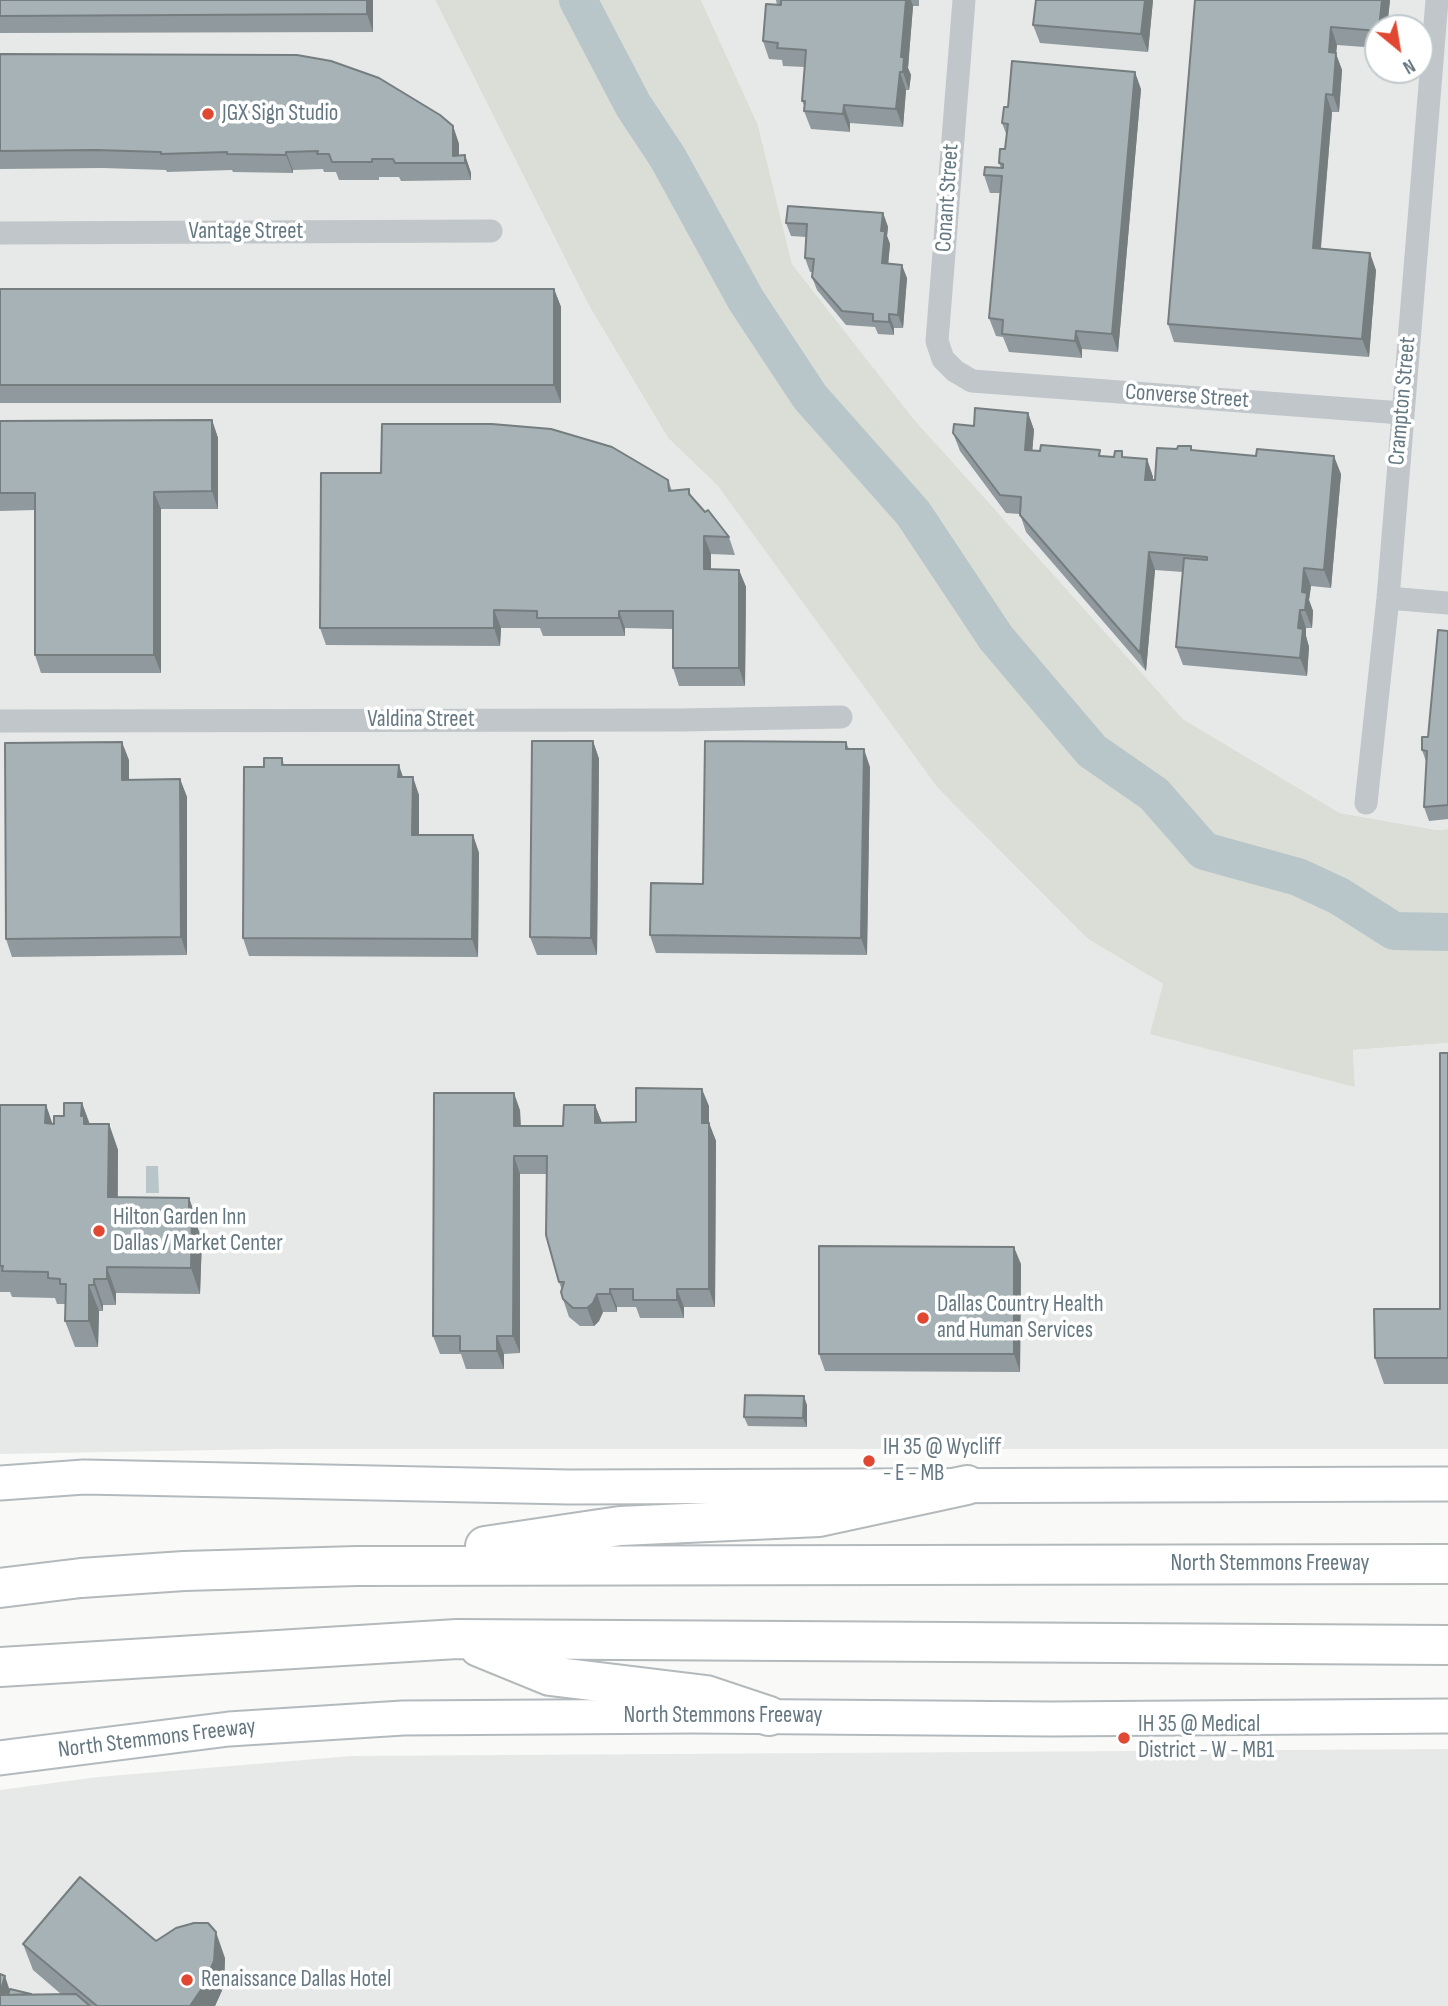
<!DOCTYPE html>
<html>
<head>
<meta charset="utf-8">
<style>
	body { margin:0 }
	#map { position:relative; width:1448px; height:2006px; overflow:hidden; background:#f9f9f7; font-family:"Sofia Sans Condensed",sans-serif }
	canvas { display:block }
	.north { position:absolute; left:1364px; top:14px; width:70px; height:70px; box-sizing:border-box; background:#fff; border:2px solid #c1c9cd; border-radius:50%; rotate:150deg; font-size:19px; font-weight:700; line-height:28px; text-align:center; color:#657882 }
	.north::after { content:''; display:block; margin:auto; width:24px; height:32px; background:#e04831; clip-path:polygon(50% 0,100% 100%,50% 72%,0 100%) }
</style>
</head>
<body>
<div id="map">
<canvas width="1448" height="2006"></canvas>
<div class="north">N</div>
</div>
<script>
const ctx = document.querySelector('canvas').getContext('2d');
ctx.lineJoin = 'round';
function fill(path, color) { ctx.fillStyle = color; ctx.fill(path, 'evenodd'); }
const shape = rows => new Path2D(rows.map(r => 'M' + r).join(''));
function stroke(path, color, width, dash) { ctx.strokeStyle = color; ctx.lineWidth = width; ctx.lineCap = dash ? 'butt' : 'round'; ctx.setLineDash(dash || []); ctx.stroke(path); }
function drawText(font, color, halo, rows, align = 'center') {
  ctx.font = font + ' "Sofia Sans Condensed",sans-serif'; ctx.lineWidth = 7; ctx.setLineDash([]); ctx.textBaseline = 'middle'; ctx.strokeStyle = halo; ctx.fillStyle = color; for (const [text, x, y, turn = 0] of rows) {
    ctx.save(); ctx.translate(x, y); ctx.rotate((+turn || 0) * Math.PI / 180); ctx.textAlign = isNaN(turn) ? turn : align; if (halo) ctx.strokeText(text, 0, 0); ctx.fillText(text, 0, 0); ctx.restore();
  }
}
fill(shape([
	[0,0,435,0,588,304,668,438,718,486,1088,939,1163,984,1355,1087,1353,1050,1448,1043,1448,1449,270,1449,0,1454],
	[701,0,1448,0,1448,829,1437,830,1340,813,1183,719,912,417,792,264,758,125],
	[1378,28,1420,28,1420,70,1378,70],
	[1448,1749,1448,2006,0,2006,0,1790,98,1777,352,1756]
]), '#e7e9e8');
fill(shape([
	[435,0,701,0,758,125,792,264,912,417,1183,719,1340,813,1437,830,1448,829,1448,1043,1353,1050,1355,1087,1150,1034,1163,984,1088,939,938,788,718,486,668,438,588,304]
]), '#daded6');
fill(shape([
	[146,1166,158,1166,159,1193,146,1193]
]), '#b8c6c9');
stroke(shape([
	[578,0,633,105,668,158,746,300,810,397,913,513,996,638,1092,751,1154,794,1204,851,1298,877,1339,896,1394,931,1448,932]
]), '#b8c6c9', 38);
const secondary = shape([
	[0,1483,84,1477,569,1487,1448,1484],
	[0,1758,229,1729,403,1718,694,1716,1051,1719,1448,1716]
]);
const motorway = shape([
	[485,1546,620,1526,819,1517,967,1485],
	[0,1588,81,1578,184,1571,357,1566,1448,1564],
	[479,1647,550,1676,706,1695,769,1716],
	[0,1667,457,1639,1448,1645]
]);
stroke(secondary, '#b3babe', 37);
stroke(motorway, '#b4b9bc', 42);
stroke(shape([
	[964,0,937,341,943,359,955,371,972,381,1402,413],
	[0,233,491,231],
	[1388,598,1448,603],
	[0,721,682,720,841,717],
	[1366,803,1388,598,1437,0]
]), '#c0c6c9', 23);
stroke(secondary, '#fff', 33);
stroke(motorway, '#fff', 38);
fill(shape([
	[0,0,373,0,373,32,0,33],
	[776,0,919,0,919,6,913,6,908,68,911,75,909,90,906,90,903,127,850,123,850,132,811,129,804,111,805,107,802,101,805,67,783,66,782,60,769,59,763,41,777,5],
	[1036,0,1153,0,1148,52,1040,43,1033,25],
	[1195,0,1390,0,1387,28,1378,28,1378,48,1337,45,1336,54,1342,70,1339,112,1332,112,1321,249,1376,270,1369,357,1174,342,1168,324],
	[0,54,453,126,459,144,459,155,465,155,471,173,471,180,401,181,399,177,379,177,379,180,339,180,336,172,324,172,323,169,293,170,293,173,233,172,232,170,167,172,166,170,102,168,0,169],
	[1141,89,1118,352,1082,349,1082,358,1009,352,1003,337,996,336,989,318,1000,193,990,193,984,175,1001,168,999,163,1005,149,1007,136,1002,123,1008,107],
	[883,213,888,227,887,236,890,244,888,264,907,278,903,328,894,328,894,335,878,334,875,327,846,325,817,290,812,277,813,272,810,272,805,258,806,237,791,236,786,223],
	[0,289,554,289,561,307,561,403,0,403],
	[1028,413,1034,430,1032,450,1147,459,1153,477,1153,480,1155,480,1177,449,1191,446,1193,451,1341,474,1331,588,1311,586,1309,600,1313,611,1312,628,1306,628,1306,636,1309,647,1307,676,1183,665,1176,647,1183,572,1155,570,1146,671,1026,532,1020,514,1006,513,960,451,953,433,974,426],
	[212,420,218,438,218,509,161,509,161,673,41,673,35,655,35,510,0,511,0,421],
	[381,473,668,480,672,491,689,489,691,496,729,537,735,555,711,554,711,569,739,570,746,587,745,686,679,686,673,668,673,629,625,628,625,636,543,636,540,628,501,628,500,646,326,645,320,628],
	[1448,631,1448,819,1429,821,1424,807,1427,764,1422,750,1428,737],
	[593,741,599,759,597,955,537,955,530,937],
	[846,742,849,749,870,767,867,955,656,953,650,935],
	[282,758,284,765,403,777,419,795,419,835,473,835,479,853,478,957,249,956,243,938,264,767],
	[129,760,129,780,180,779,187,797,187,955,12,957,6,939],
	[1448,1053,1448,1384,1384,1384,1375,1358,1440,1309],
	[82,1103,90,1124,109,1124,118,1150,118,1197,189,1198,198,1224,198,1229,202,1238,200,1294,116,1293,116,1305,103,1305,103,1311,99,1311,98,1347,75,1347,65,1321,65,1304,57,1304,55,1298,12,1297,10,1292,0,1292,0,1105,46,1105,52,1124,54,1124],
	[595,1105,602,1123,636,1122,709,1106,709,1123,716,1141,715,1307,684,1307,684,1318,640,1318,636,1307,617,1307,617,1312,603,1312,599,1321,594,1326,580,1326,569,1317,563,1299,562,1290,559,1282,547,1174,520,1174,520,1353,504,1354,504,1369,466,1369,461,1354,440,1354,433,1336,520,1110,521,1126,563,1126],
	[1021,1264,1020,1372,825,1371,819,1354],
	[807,1405,807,1427,748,1426,744,1417],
	[156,1941,225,1958,224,1986,215,2006,0,2006,10,1989,32,1994,61,1994,33,1970,23,1944]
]), '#90999d');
fill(shape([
	[367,0,373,0,373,32,367,14],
	[906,0,911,0,913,6,908,68,911,75,909,90,903,72,901,57],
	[1145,0,1153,0,1148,52,1141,34],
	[1382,0,1390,0,1387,28,1379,28],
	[1331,27,1337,45,1336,54,1342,70,1339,112,1333,95,1329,52],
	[900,72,906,90,903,127,896,109],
	[1135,72,1141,89,1118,352,1112,334],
	[1326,94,1332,112,1319,266,1313,248],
	[844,105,850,123,850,132,843,114],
	[453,126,459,144,459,163,453,156],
	[286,152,293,170,293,173,286,155],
	[465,155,471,173,471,180,465,163],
	[883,213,888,227,887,236,890,244,887,277,882,263,881,231],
	[1370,253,1376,270,1369,357,1362,339],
	[902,265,907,278,903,328,898,315],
	[554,289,561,307,561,403,554,385],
	[889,314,894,328,894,335,889,322],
	[1076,331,1082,349,1082,358,1075,341],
	[1028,413,1034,430,1031,468,1025,450],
	[212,420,218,438,218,509,212,491],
	[1334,456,1341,474,1331,588,1324,570],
	[1147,459,1153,477,1151,497,1145,480],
	[154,492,161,509,161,673,154,655],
	[704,536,711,554,711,587,704,569],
	[1149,552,1155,570,1146,671,1140,653],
	[1304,568,1311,586,1309,600,1313,611,1312,628,1305,610,1302,592],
	[739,570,746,587,745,686,739,668],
	[494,610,501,628,500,646,494,628],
	[1300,610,1306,628,1306,636,1309,647,1307,676,1300,658,1298,628],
	[619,611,625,628,625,636,619,618],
	[593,741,599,759,597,955,591,938],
	[122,742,129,760,129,797,122,780],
	[864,749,870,767,867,955,861,938],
	[399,765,405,783,398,777],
	[413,777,419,795,419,853,412,835],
	[180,779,187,797,187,955,181,937],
	[473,835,479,853,478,957,472,939],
	[702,1089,709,1106,709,1141,702,1123],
	[514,1093,520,1110,521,1143,514,1126],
	[82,1103,91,1129,94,1150,81,1116],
	[46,1105,55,1131,45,1123],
	[595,1105,602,1123,595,1123],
	[709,1123,716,1141,715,1307,709,1289],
	[109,1124,118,1150,117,1223,108,1197],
	[514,1156,520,1174,520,1353,513,1336],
	[189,1198,198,1224,198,1229,202,1238,200,1294,191,1268],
	[1014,1247,1021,1264,1020,1372,1014,1354],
	[107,1267,116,1293,116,1305,107,1279],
	[94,1279,103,1305,103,1311,94,1285],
	[89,1285,99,1311,98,1347,89,1321],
	[610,1289,617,1307,617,1312,610,1294],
	[677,1289,684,1307,684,1318,677,1300],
	[597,1294,603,1312,599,1321,594,1326,587,1308],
	[497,1336,504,1354,504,1369,497,1351],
	[804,1396,807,1405,807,1427,803,1418],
	[216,1932,225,1958,224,1986,215,2006,190,2006],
	[5,1976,11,1994,0,1997,0,1993]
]), '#757d7f');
const building = shape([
	[0,0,367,0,367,14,0,16,0,0],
	[781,0,906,0,901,57,904,57,903,72,900,72,896,109,844,105,843,114,804,111,805,101,802,101,806,50,777,48,778,43,763,41,766,4,781,5,781,0],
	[1036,0,1145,0,1141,34,1033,25,1036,0],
	[1195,0,1382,0,1379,28,1378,28,1378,31,1331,27,1329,52,1336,53,1333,95,1326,94,1313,248,1370,253,1362,339,1168,324,1195,0],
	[0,54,297,55,331,61,379,78,440,115,453,126,453,156,465,155,465,163,395,163,393,159,372,159,372,162,332,162,329,154,317,154,318,151,286,152,286,155,227,154,227,152,161,154,161,152,96,150,0,151,0,54],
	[1012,61,1135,72,1112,334,1076,331,1075,341,1002,334,1003,320,989,318,1002,176,984,175,985,167,1003,168,1003,164,999,163,1000,149,1005,149,1008,124,1002,123,1004,107,1008,107,1012,61],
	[788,206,883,213,881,231,885,231,882,263,902,265,898,315,889,314,889,322,873,321,873,314,842,311,812,277,814,259,805,258,807,224,786,223,788,206],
	[0,289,554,289,554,385,0,385,0,289],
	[975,408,1028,413,1025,450,1040,451,1041,445,1100,450,1099,456,1114,457,1115,451,1122,451,1122,457,1147,459,1145,480,1155,480,1157,448,1177,449,1178,446,1191,446,1191,450,1256,456,1257,449,1334,456,1324,570,1304,568,1302,592,1307,593,1305,610,1300,610,1298,628,1303,629,1300,658,1176,647,1184,558,1207,560,1207,557,1149,552,1140,653,1020,515,1021,497,1000,495,953,433,954,424,974,426,975,408],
	[212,420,212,491,154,492,154,655,35,655,35,493,0,493,0,421,212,420],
	[382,424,492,424,551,429,612,447,668,480,669,491,689,489,689,494,705,512,708,510,729,537,704,536,704,569,739,570,739,668,673,668,673,611,619,611,619,618,537,618,537,611,494,610,494,628,320,628,321,473,381,473,382,424],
	[1438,630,1448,631,1448,805,1424,807,1427,751,1422,750,1422,737,1428,737,1438,630],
	[532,741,593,741,591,938,530,937,532,741],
	[705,741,846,742,846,749,864,749,861,938,650,935,651,883,703,884,705,741],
	[122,742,122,780,180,779,181,937,6,939,5,743,122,742],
	[264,758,282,758,282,765,399,765,398,777,413,777,412,835,473,835,472,939,243,938,244,767,264,767,264,758],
	[1440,1053,1448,1053,1448,1358,1375,1358,1374,1309,1440,1309,1440,1053],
	[636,1088,702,1089,702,1123,709,1123,709,1289,677,1289,677,1300,633,1300,633,1289,610,1289,610,1294,597,1294,593,1303,587,1308,573,1308,563,1299,561,1292,564,1282,559,1282,546,1235,547,1156,514,1156,513,1336,497,1336,497,1351,460,1351,460,1336,433,1336,434,1093,514,1093,514,1126,563,1126,564,1105,595,1105,595,1123,636,1122,636,1088],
	[64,1103,82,1103,81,1116,84,1116,84,1124,109,1124,108,1197,189,1198,189,1213,192,1213,191,1268,107,1267,107,1279,94,1279,94,1285,89,1285,89,1321,65,1321,66,1284,60,1284,60,1279,48,1278,48,1272,2,1271,3,1266,0,1266,0,1105,46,1105,45,1123,54,1124,54,1116,64,1116,64,1103],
	[819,1246,1014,1247,1014,1354,819,1354,819,1246],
	[745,1395,804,1396,803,1418,744,1417,745,1395],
	[80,1877,156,1941,176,1928,194,1923,208,1923,216,1932,214,1961,203,1987,190,2006,97,2006,23,1944,80,1877],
	[0,1974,5,1976,0,1993,0,1974],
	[10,1989,31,1994,8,1995,10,1989],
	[76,1994,90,2006,0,2006,0,1995,76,1994]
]);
fill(building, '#a7b2b6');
stroke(building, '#757d7f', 2);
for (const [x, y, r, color] of [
	[208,114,7,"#e04831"],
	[99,1231,7,"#e04831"],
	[923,1318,7,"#e04831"],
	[869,1461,7,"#e04831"],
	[1124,1738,7,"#e04831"],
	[187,1980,7,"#e04831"]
]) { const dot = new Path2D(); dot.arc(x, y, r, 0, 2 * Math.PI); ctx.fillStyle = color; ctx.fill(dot); stroke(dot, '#fff', 2.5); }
drawText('23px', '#657882', '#fff', [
	["JGX Sign Studio",222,114],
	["Hilton Garden Inn",113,1218],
	["Dallas / Market Center",113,1244],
	["Dallas Country Health",937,1305],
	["and Human Services",937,1331],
	["IH 35 @ Wycliff",883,1448],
	["- E - MB",883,1474],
	["IH 35 @ Medical",1138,1725],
	["District - W - MB1",1138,1751],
	["Renaissance Dallas Hotel",201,1980]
], 'left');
drawText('23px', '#657882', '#fff', [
	["Conant Street",948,198,-86],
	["Vantage Street",246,232],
	["Converse Street",1187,397,4],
	["Crampton Street",1403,401,-85],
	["Valdina Street",421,720],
	["North Stemmons Freeway",1270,1564],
	["North Stemmons Freeway",723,1716],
	["North Stemmons Freeway",157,1739,-7]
]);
</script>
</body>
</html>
